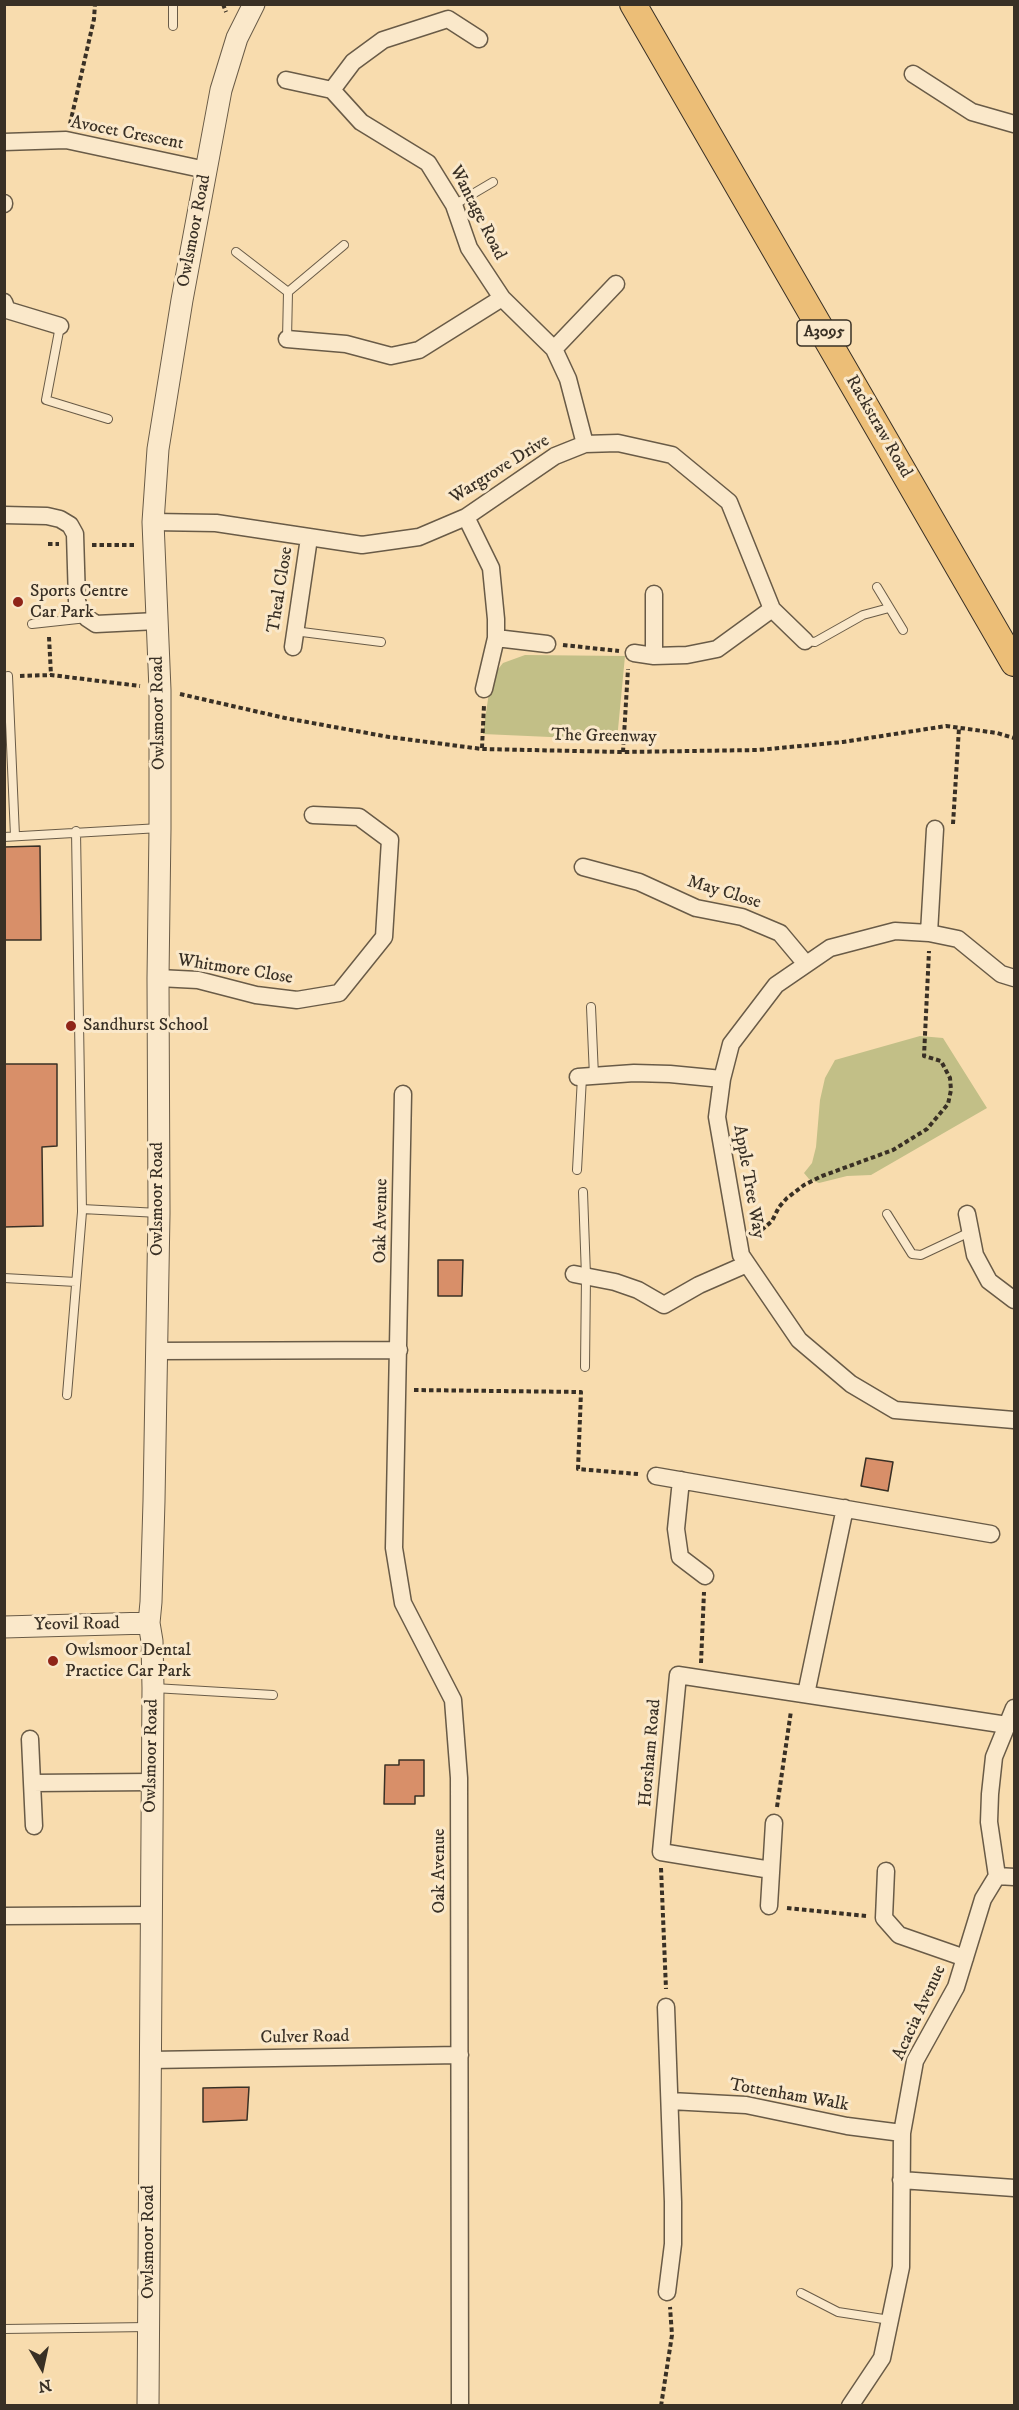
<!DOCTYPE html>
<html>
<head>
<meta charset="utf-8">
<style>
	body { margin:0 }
	#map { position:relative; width:1019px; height:2410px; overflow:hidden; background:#f8dcae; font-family:"IM FELL DW Pica",serif }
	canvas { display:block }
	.frame { position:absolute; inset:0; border:6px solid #393025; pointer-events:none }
	.north { position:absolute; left:12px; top:2338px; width:60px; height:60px; -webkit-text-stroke:4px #fae8ca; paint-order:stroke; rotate:171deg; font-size:16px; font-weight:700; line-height:24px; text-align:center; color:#393025 }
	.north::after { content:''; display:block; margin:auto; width:21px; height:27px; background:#393025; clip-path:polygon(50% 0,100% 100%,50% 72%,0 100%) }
</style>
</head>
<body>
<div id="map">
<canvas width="1019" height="2410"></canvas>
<div class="frame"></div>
<div class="north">N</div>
</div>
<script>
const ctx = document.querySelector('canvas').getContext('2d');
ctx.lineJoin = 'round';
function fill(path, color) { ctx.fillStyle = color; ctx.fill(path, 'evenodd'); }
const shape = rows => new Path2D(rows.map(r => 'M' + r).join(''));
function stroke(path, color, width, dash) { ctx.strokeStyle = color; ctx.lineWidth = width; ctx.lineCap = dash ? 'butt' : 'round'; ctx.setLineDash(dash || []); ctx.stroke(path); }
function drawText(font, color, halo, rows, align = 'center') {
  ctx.font = font + ' "IM FELL DW Pica",serif'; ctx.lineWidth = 6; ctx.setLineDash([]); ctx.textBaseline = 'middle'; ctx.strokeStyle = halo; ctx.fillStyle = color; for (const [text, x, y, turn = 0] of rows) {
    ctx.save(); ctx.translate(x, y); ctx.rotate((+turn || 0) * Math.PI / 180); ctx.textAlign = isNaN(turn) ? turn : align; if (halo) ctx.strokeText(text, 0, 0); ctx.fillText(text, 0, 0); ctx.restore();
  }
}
fill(shape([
	[525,655,625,656,617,740,483,734,491,678,503,663],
	[920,1036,943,1038,987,1108,871,1175,847,1176,819,1183,809,1179,804,1173,812,1163,816,1147,820,1100,825,1078,835,1060]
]), '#c2bf87');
const building = shape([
	[40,846,41,940,4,940,4,847,40,846],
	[4,1064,57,1064,57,1146,42,1147,43,1226,4,1227,4,1064],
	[438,1260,463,1260,462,1296,438,1296,438,1260],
	[866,1458,893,1462,888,1491,861,1486,866,1458],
	[399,1760,424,1760,424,1796,415,1796,415,1804,384,1804,385,1765,399,1765,399,1760],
	[249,2087,247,2120,203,2122,203,2088,249,2087]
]);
fill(building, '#d88f69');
stroke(building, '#393025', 1.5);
const service = shape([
	[173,4,173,26],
	[454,205,493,182],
	[236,252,288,292,287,339],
	[288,292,344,245],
	[60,326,46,400,108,419],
	[877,587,903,630],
	[32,624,87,618],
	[294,631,381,642],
	[805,641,815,642,863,615,889,608],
	[8,676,15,836],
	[4,837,160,828],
	[591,1007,594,1076],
	[577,1170,582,1077],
	[583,1192,586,1276,585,1367],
	[82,1209,159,1213],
	[887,1214,912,1254,921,1255,970,1232],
	[4,1278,76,1282],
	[67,1395,82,1212,76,831],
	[154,1688,273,1695],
	[801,2293,838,2312,890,2320],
	[4,2329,148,2327]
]);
const minor = shape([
	[479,39,448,19,383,40,353,62,332,90,361,122,428,163,454,205,469,248,502,298,554,349,568,379,585,444],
	[913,74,972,112,1014,124],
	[286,80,332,90],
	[4,142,66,140,206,170],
	[4,203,4,204],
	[4,302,7,310,60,326],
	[287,339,346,344,391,356,419,350,502,298],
	[554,349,616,284],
	[4,515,47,516,60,519,70,525,75,534,77,601,80,610,87,618,96,624,157,621],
	[466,517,491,568,496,619,496,638,484,689],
	[153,522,216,523,362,545,419,537,466,517,555,456,585,444,618,443,672,455,729,502,772,609,805,641],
	[654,594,654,656],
	[496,638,547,644],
	[293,647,309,538],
	[634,653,654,656,687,655,717,649,772,609],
	[583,867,639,882,696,908,742,917,780,933,806,964],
	[929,933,935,829],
	[158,978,198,980,256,995,297,1000,339,993,384,937,390,840,359,817,313,815],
	[1014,978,1001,974,958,939,929,933,895,931,830,948,776,985,731,1044,722,1079,717,1117,741,1255,799,1340,851,1384,895,1410,1014,1420],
	[578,1077,634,1073,670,1074,722,1079],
	[403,1094,394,1548,403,1603,453,1700,459,1778,460,2406],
	[967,1214,975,1255,989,1281,1014,1300],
	[574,1274,615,1282,638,1290,664,1305,699,1285,747,1264],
	[156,1351,399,1350],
	[656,1476,991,1534],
	[681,1480,676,1529,680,1557,705,1576],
	[806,1694,845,1508],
	[30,1739,34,1826],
	[32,1783,151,1782],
	[771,1870,661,1852,678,1675,1007,1725],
	[886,1871,884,1918,899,1935,965,1958],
	[997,1876,1014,1877],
	[769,1906,774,1823],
	[4,1916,151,1915],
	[666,2007,673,2202,673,2244,667,2292],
	[150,2060,460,2055],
	[670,2101,746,2105,847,2126,902,2133],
	[901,2180,1014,2188],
	[850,2406,882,2358,901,2267,902,2133,915,2061,956,1987,983,1899,997,1876,989,1822,990,1794,994,1757,1014,1708]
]);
const tertiary = shape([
	[4,1627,149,1623],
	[148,2406,153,1688,152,1641,149,1623,151,1602,154,1501,159,1213,158,978,160,828,160,690,153,522,158,449,182,300,221,90,237,38,254,4]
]);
const primary = shape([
	[633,4,1014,663]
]);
stroke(service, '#695b47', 10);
stroke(minor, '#695b47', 19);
stroke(tertiary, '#695b47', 23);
stroke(primary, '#393025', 28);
stroke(shape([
	[223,4,226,12],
	[70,124,94,19,95,4],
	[48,544,59,544],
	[92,545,135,545],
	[49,637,51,675],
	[563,645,619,651],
	[20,676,51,675,140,686],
	[180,694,285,718,389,737,482,749,623,752,758,750,843,742,946,726,997,733,1014,738],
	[482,748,484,705],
	[623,752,628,669],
	[953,824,959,728],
	[756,1235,772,1221,779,1207,787,1198,804,1185,822,1176,893,1150,927,1129,948,1104,951,1090,950,1078,941,1061,924,1056,929,951],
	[414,1390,581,1392,578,1469,638,1474],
	[701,1663,704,1592],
	[777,1807,791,1711],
	[661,1868,666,1989],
	[787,1908,866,1916],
	[661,2406,672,2335,670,2307]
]), '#393025', 4, [4.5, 3]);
stroke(service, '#fae8ca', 8);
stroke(minor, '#fae8ca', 16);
stroke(tertiary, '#fae8ca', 21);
stroke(primary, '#ecbe77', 26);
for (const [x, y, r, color] of [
	[18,602,6,"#8f2418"],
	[71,1026,6,"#8f2418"],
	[53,1661,6,"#8f2418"]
]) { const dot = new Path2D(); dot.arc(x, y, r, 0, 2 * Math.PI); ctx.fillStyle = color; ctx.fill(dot); stroke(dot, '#fae8ca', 2); }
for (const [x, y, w] of [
	[824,333,54]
]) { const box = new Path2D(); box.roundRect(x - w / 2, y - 13, w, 26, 4.5); ctx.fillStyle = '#fae8ca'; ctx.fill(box); stroke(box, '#393025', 1.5); }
drawText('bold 16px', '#393025', null, [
	["A3095",824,333]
]);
drawText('18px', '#393025', '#fae8ca', [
	["Avocet Crescent",127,134,11],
	["Wantage Road",477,213,63],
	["Owlsmoor Road",195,231,-79],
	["Rackstraw Road",878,427,60],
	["Wargrove Drive",500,470,-32],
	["Theal Close",281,590,-81],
	["Owlsmoor Road",159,713,-91],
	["The Greenway",604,737,1],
	["May Close",724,893,17],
	["Whitmore Close",235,970,9],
	["Apple Tree Way",748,1182,80],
	["Owlsmoor Road",158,1199,-90],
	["Oak Avenue",382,1221,-89],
	["Yeovil Road",77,1625,-1],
	["Horsham Road",651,1753,-85],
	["Owlsmoor Road",152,1756,-89],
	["Oak Avenue",440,1871,-90],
	["Acacia Avenue",920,2013,-65],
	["Culver Road",305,2038,-1],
	["Tottenham Walk",789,2096,10],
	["Owlsmoor Road",149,2242,-90]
]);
drawText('18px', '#393025', '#fae8ca', [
	["Sports Centre",30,592],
	["Car Park",30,613],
	["Sandhurst School",83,1026],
	["Owlsmoor Dental",65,1651],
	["Practice Car Park",65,1672]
], 'left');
</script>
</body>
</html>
